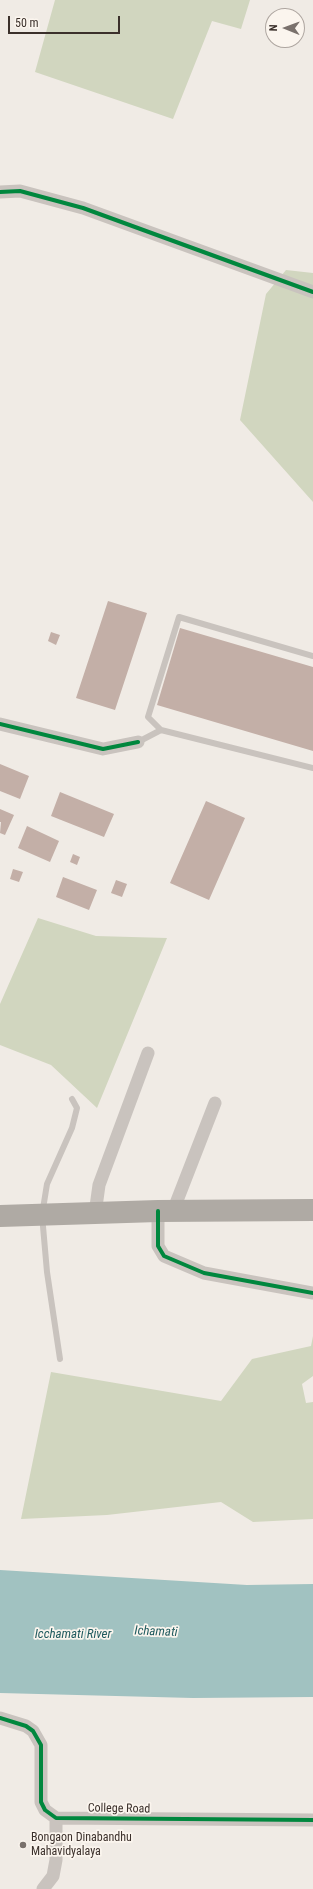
<!DOCTYPE html>
<html>
<head>
<meta charset="utf-8">
<style>
	body { margin:0 }
	#map { position:relative; width:313px; height:1889px; overflow:hidden; background:#f0ebe5; font-family:"Roboto Condensed",sans-serif }
	canvas { display:block }
	.north { position:absolute; left:265px; top:8px; width:40px; height:40px; box-sizing:border-box; background:#fbf5ee; border:1px solid #aea6a0; border-radius:50%; rotate:271deg; font-size:11px; font-weight:700; line-height:16px; text-align:center; color:#3b302b }
	.north::after { content:''; display:block; margin:auto; width:14px; height:18px; background:#7a716c; clip-path:polygon(50% 0,100% 100%,50% 72%,0 100%) }
	.scale { position:absolute; left:8px; top:16px; width:112px; height:18px; box-sizing:border-box; border:2px solid #3b302b; border-top:0; padding-left:5px; font-size:12px; line-height:14px; white-space:nowrap; color:#3b302b; -webkit-text-stroke:3px #fbf5ee; paint-order:stroke }
</style>
</head>
<body>
<div id="map">
<canvas width="313" height="1889"></canvas>
<div class="north">N</div>
<div class="scale">50 m</div>
</div>
<script>
const ctx = document.querySelector('canvas').getContext('2d');
ctx.lineJoin = 'round';
function fill(path, color) { ctx.fillStyle = color; ctx.fill(path, 'evenodd'); }
const shape = rows => new Path2D(rows.map(r => 'M' + r).join(''));
function stroke(path, color, width, dash) { ctx.strokeStyle = color; ctx.lineWidth = width; ctx.lineCap = dash ? 'butt' : 'round'; ctx.setLineDash(dash || []); ctx.stroke(path); }
function drawText(font, color, halo, rows, align = 'center') {
  ctx.font = font + ' "Roboto Condensed",sans-serif'; ctx.lineWidth = 3.5; ctx.setLineDash([]); ctx.textBaseline = 'middle'; ctx.strokeStyle = halo; ctx.fillStyle = color; for (const [text, x, y, turn = 0] of rows) {
    ctx.save(); ctx.translate(x, y); ctx.rotate((+turn || 0) * Math.PI / 180); ctx.textAlign = isNaN(turn) ? turn : align; if (halo) ctx.strokeText(text, 0, 0); ctx.fillText(text, 0, 0); ctx.restore();
  }
}
fill(shape([
	[55,0,250,0,241,29,212,21,173,119,35,72],
	[286,270,313,273,313,502,240,420,266,294],
	[38,918,96,936,167,938,97,1108,51,1065,0,1045,0,1004],
	[313,1336,313,1376,302,1384,306,1403,313,1402,313,1519,253,1522,221,1502,107,1515,21,1519,51,1372,221,1401,252,1359,311,1346]
]), '#d1d6bf');
fill(shape([
	[0,1570,247,1585,313,1584,313,1697,193,1698,0,1693]
]), '#a1c2c1');
fill(shape([
	[108,601,147,613,115,710,76,698],
	[180,628,313,667,313,751,157,705],
	[51,632,60,635,56,645,48,641],
	[0,764,29,776,20,799,0,791],
	[60,792,114,814,104,837,51,816],
	[206,801,245,818,209,900,170,883],
	[0,809,14,815,5,835,0,833,1,822,0,822],
	[27,826,59,841,50,862,18,848],
	[73,854,80,857,77,865,70,862],
	[13,869,23,872,19,882,10,879],
	[63,877,97,890,89,910,56,897],
	[116,880,127,884,122,897,111,893]
]), '#c3afa7');
stroke(shape([
	[313,656,179,617,148,717,161,730,313,768],
	[138,742,161,730],
	[60,1359,47,1272,42,1215,47,1184,72,1128,77,1108,72,1099]
]), '#c9c3be', 6);
stroke(shape([
	[0,192,20,191,83,208,313,292],
	[0,724,103,749,138,742],
	[158,1211,158,1246,164,1256,204,1273,313,1293],
	[173,1211,215,1103],
	[95,1214,99,1185,148,1053],
	[0,1718,26,1726,33,1731,41,1745,41,1802,45,1810,56,1818,313,1820],
	[43,1889,53,1876,56,1860,56,1818]
]), '#c9c3be', 13);
stroke(shape([
	[0,1216,158,1211,313,1210]
]), '#afaaa4', 22);
stroke(shape([
	[0,192,20,191,83,208,313,292],
	[0,724,103,749,138,742],
	[158,1211,158,1246,164,1256,204,1273,313,1293],
	[0,1718,26,1726,33,1731,41,1745,41,1802,45,1810,56,1818,313,1820]
]), '#00873e', 4);
for (const [x, y, r, color] of [
	[23,1845,4,"#7a716c"]
]) { const dot = new Path2D(); dot.arc(x, y, r, 0, 2 * Math.PI); ctx.fillStyle = color; ctx.fill(dot); stroke(dot, '#fbf5ee', 1.5); }
drawText('12px', '#3b302b', '#fbf5ee', [
	["College Road",119,1809,1]
]);
drawText('12px', '#3b302b', '#fbf5ee', [
	["Bongaon Dinabandhu",31,1838],
	["Mahavidyalaya",31,1852]
], 'left');
drawText('italic 13px', '#1f5a5e', '#fbf5ee', [
	["Ichamati",156,1632,2],
	["Icchamati River",73,1635]
]);
</script>
</body>
</html>
